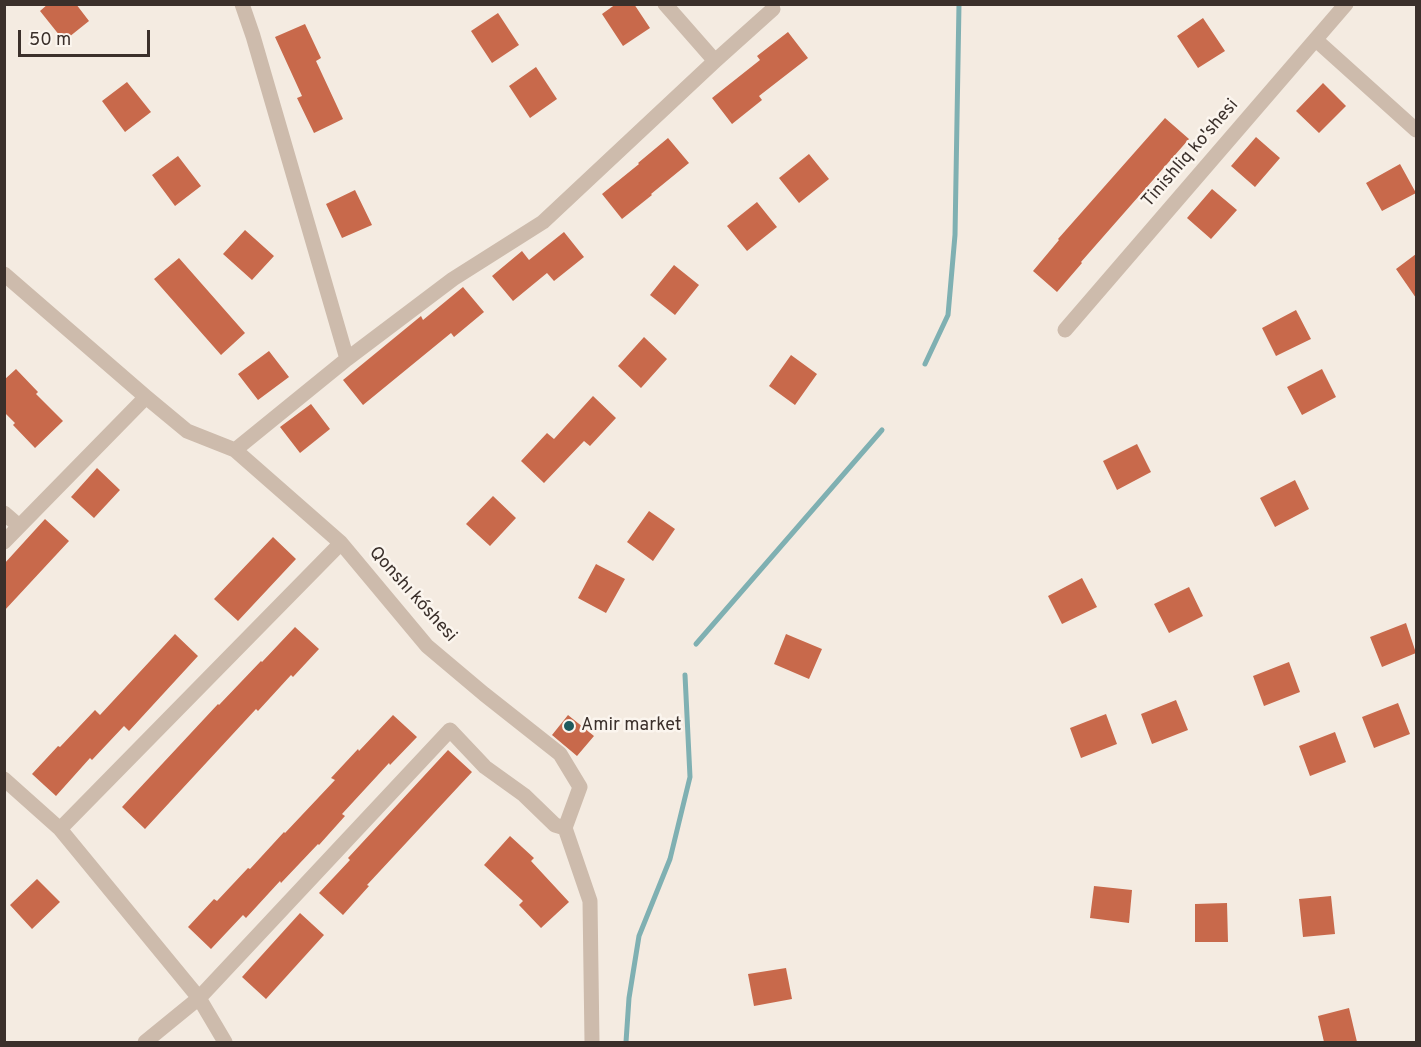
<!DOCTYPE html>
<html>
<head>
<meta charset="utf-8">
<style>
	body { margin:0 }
	#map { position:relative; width:1421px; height:1047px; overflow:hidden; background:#f4ebe1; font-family:Overpass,sans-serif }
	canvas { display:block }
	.frame { position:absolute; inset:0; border:6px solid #3b302b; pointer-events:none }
	.scale { position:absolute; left:18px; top:30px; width:132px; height:27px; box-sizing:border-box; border:3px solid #3b302b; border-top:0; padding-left:8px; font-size:18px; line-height:21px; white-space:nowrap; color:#3b302b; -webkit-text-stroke:4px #fbf5ee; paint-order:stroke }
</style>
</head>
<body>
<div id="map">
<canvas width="1421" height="1047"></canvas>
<div class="frame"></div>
<div class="scale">50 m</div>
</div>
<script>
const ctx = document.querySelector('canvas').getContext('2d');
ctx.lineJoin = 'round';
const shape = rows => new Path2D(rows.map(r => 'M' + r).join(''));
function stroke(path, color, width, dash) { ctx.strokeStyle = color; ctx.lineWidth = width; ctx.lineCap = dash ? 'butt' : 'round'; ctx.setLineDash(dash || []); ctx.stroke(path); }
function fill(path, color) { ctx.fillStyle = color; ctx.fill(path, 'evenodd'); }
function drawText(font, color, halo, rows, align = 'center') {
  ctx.font = font + ' Overpass,sans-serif'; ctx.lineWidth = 5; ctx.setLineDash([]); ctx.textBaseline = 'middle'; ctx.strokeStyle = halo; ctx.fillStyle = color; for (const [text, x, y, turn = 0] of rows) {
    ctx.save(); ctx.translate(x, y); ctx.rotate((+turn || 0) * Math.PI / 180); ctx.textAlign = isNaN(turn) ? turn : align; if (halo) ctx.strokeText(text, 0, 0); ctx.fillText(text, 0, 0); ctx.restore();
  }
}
stroke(shape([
	[925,364,948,315,955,235,959,4],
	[696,644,882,430],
	[626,1042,629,998,639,936,670,859,690,777,685,675]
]), '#7fb0b2', 5);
fill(shape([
	[48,4,76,4,89,21,64,41,40,11],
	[616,4,634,4,650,28,623,46,602,14],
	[498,13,519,45,492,63,471,31],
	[1203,18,1225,51,1198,68,1177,36],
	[305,24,321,58,316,61,343,119,314,133,297,98,302,96,275,37],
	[788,32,808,58,759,96,762,100,732,124,712,98,760,60,757,56],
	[536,67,557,99,530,118,509,86],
	[127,82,151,112,125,132,102,101],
	[1323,83,1346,106,1319,133,1296,111],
	[1165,118,1189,139,1081,262,1082,263,1057,292,1033,271,1059,240,1058,239],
	[1256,137,1280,158,1255,187,1231,166],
	[668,138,689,163,651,194,652,195,622,219,602,194,639,164,638,163],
	[809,154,829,179,799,203,779,178],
	[178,156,201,186,175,206,152,175],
	[1400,164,1416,193,1382,211,1366,183],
	[1212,189,1237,210,1211,239,1187,218],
	[355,190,372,225,342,238,326,204],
	[757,202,777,227,747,251,727,226],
	[245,230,274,256,252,280,223,254],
	[564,232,584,257,554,281,547,273,513,301,492,276,522,251,529,260],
	[1416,254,1416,298,1396,269],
	[179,258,245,333,221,355,154,279],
	[674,265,699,285,675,315,650,295],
	[463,287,484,312,454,337,451,333,363,405,343,380,421,316,423,320],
	[1296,310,1311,339,1276,356,1262,328],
	[644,337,667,359,641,388,618,366],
	[269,351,289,377,258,400,238,374],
	[791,355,817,374,795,405,769,386],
	[16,369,38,392,36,394,63,421,35,448,13,425,15,423,4,412,4,380],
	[1322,369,1336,397,1302,415,1287,387],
	[593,396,616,418,590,446,584,441,544,483,521,461,547,433,554,439],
	[311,404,330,429,300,453,280,427],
	[1137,444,1151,472,1117,490,1103,461],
	[97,468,120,490,94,518,71,497],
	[1295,480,1309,509,1275,527,1260,498],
	[493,496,516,518,490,546,466,524],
	[649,511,675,529,653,561,627,542],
	[45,519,69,541,4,611,4,564],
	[273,537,296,559,238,621,214,599],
	[596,564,625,579,606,613,578,598],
	[1082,578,1097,607,1062,624,1048,596],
	[1189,587,1203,616,1169,633,1154,604],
	[1406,623,1416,653,1382,667,1370,637],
	[295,627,319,649,293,677,291,675,258,711,256,709,145,829,122,807,218,704,219,705,261,661,262,662],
	[175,634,198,656,129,731,124,726,92,760,90,758,56,796,32,774,58,746,60,747,95,710,100,715],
	[786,634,822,649,809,679,774,664],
	[1289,662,1300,692,1264,706,1253,676],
	[1176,700,1188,730,1152,744,1141,714],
	[1398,703,1410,734,1374,748,1362,717],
	[1106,714,1117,744,1081,758,1070,728],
	[393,715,417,737,390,765,389,763,342,814,345,816,319,845,318,844,281,883,280,881,246,918,243,915,211,949,188,927,214,899,217,901,248,868,250,869,284,832,285,833,335,780,331,778,358,749,359,751],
	[568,715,594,736,577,756,552,735],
	[1335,732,1346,762,1310,776,1299,746],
	[448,750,472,772,367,885,369,886,343,915,319,893,350,860,348,858],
	[510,836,534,858,531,861,569,902,541,928,519,905,523,901,484,865],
	[37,879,60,902,32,929,10,905],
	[1094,886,1132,890,1129,923,1090,918],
	[1331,896,1335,934,1303,937,1299,899],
	[1227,903,1228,942,1195,942,1195,904],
	[300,913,324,935,266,999,242,977],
	[786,968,792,999,754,1006,748,974],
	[1349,1008,1357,1042,1324,1042,1318,1016]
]), '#c8694b');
stroke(shape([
	[242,4,253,36,347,359],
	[665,4,715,61],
	[1316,40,1416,130],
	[4,274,146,397,187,431,235,450,341,543,427,646,484,694,560,754,580,787,565,828,590,901,592,1042],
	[1065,330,1346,4],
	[235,450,347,359,453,279,543,222,715,61,773,9],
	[4,513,19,526],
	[4,542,146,397],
	[4,779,60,829,199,998,225,1042],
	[60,829,341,543],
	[145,1042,199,998,450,730,485,767,524,795,555,825,565,828]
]), '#cdbbac', 15);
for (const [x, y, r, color] of [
	[569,726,6,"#1f5a5e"]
]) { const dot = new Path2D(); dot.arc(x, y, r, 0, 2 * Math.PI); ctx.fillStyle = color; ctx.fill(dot); stroke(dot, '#fbf5ee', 2); }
drawText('18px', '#3b302b', '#fbf5ee', [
	["Tinishliq ko'shesi",1191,154,-49],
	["Qonshı kóshesi",412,595,48]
]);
drawText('18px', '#3b302b', '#fbf5ee', [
	["Amir market",581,726]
], 'left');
</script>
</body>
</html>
